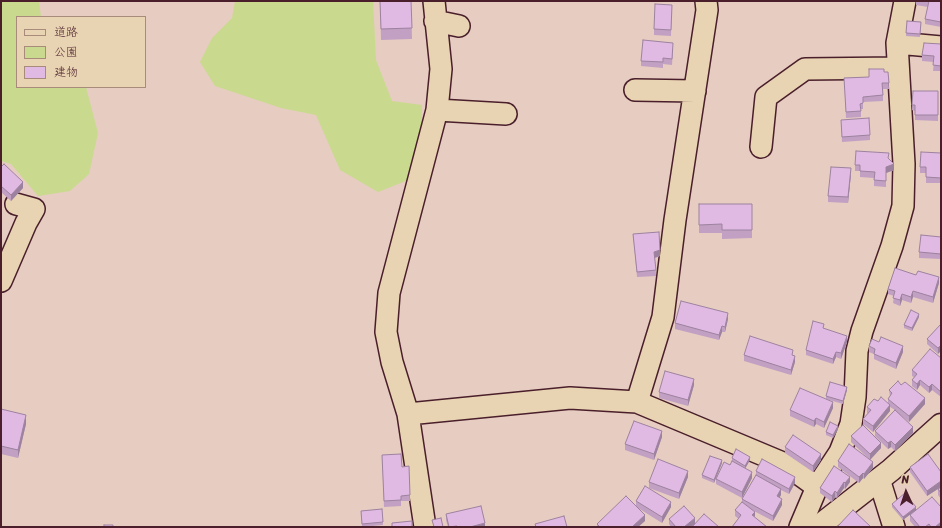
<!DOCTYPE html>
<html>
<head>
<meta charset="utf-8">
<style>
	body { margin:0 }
	#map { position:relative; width:942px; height:528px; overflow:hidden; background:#e6ccc1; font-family:Sriracha,"Klee One",sans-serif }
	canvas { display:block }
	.frame { position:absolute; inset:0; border:2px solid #4a1f2b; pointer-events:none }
	.legend { position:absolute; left:16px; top:16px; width:130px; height:72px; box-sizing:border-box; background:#e8d3b2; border:1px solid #a98b7c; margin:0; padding:5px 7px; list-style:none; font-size:12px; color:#4a1f2b }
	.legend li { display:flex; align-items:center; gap:8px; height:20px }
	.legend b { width:20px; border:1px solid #a98b7c }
	.north { position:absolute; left:886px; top:472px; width:40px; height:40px; -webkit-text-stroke:3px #e8d3b2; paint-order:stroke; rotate:357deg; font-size:11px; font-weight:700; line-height:16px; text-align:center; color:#4a1f2b }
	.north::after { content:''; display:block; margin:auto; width:14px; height:18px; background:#4a1f2b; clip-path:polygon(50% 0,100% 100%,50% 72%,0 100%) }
</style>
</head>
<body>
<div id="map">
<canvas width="942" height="528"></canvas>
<div class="frame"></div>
<ul class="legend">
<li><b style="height:5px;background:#e8d3b2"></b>道路</li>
<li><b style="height:11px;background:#c9da8e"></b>公園</li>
<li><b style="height:11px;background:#e0bae3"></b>建物</li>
</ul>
<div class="north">N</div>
</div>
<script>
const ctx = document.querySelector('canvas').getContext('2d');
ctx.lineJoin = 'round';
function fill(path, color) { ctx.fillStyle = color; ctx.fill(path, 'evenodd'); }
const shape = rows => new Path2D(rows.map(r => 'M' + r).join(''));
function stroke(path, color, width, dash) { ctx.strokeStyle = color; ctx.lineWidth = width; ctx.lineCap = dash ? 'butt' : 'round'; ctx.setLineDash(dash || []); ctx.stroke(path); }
fill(shape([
	[1,1,39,1,41,17,17,17,17,87,86,87,98,133,89,174,70,191,38,196,11,164,1,161],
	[235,1,373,1,376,60,392,101,422,105,421,175,378,192,340,170,316,115,281,108,215,86,200,62,212,38,232,18]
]), '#c9da8e');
const minor = shape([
	[435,21,459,26],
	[897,43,941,47],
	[635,90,695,91],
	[437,110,506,114],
	[761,147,766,97,805,69,898,68],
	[1,281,26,223,34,209,16,204],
	[637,402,663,317,675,220,707,10,706,1],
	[408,414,570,398,637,402,785,464,817,487],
	[879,479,894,527],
	[425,527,408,414,392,362,386,332,389,293,437,110,441,69,434,1],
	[800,527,817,487,840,452,851,424,855,397,857,351,862,331,892,246,903,206,904,164,897,43,905,1]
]);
const major = shape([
	[818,527,891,470,941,425]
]);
stroke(minor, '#4a1f2b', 24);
stroke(major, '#4a1f2b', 25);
stroke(minor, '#e8d3b2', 21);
stroke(major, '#e8d3b2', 22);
fill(shape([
	[380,1,411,1,412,39,381,40],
	[916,1,941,1,941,27,925,24,925,19,928,7,916,5],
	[672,5,671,36,654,35,654,29],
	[907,21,921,22,920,37,906,36],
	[941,44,941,71,933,71,934,62,922,61,922,55],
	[673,49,672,65,663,64,663,68,641,66,641,61],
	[869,69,884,72,888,72,889,89,883,89,883,101,863,102,863,109,861,109,861,117,846,118,844,78,869,77],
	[913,91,938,91,938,121,915,120,915,111,912,110],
	[841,120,870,135,870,140,842,142],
	[941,153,941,183,926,183,926,173,920,173,920,167],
	[889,159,894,170,886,173,886,187,874,186,874,178,860,177,860,171,855,171,855,165],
	[1,167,23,188,11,201,1,192],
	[851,174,848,203,828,202,828,196],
	[699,204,752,204,752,238,722,239,722,233,699,233],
	[633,234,660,256,655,258,656,276,637,277],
	[941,237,941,259,919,258,919,252],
	[939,283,933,303,913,297,911,303,902,300,900,306,893,303,894,296,888,294,888,289],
	[919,317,912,331,904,328,904,325],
	[728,319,725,332,722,332,719,340,675,329,675,323],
	[941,324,938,354,927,344,927,339],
	[824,329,847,342,841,359,836,357,833,364,806,355,806,350],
	[869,346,903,352,896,369,874,359,874,354,869,352],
	[744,355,793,356,795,362,791,375,744,361],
	[941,358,941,397,932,390,929,393,920,385,917,390,912,386,912,380,914,377,912,376,912,370],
	[694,385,688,406,659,398,659,392],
	[901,385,925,404,909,422,895,411,913,433,895,451,891,447,888,449,875,436,875,431,895,410,890,407,890,411,873,432,863,424,863,419,868,413,867,413,867,407,878,401,888,403,888,399,890,396,889,390],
	[847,390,843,404,826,399,826,396],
	[833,408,824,428,816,424,814,427,790,416,790,410],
	[1,409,26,424,18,458,1,454],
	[838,429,833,438,826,435,826,432],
	[851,436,881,448,870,460,873,468,864,479,863,478,859,483,838,467,838,461,868,458,851,442],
	[662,437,654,460,625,450,625,444],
	[785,447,821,460,813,472,785,453],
	[382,455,402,467,409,466,410,501,401,501,401,506,384,507],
	[732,458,750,460,745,468,752,478,742,498,716,484,716,479,730,465,737,464,732,461],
	[722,463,714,483,702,478,702,475],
	[834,466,850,482,845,489,844,488,837,498,835,497,832,502,820,493,820,488],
	[910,467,941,472,941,487,927,496,910,472],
	[756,471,795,483,789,494,781,490,781,495,779,497,782,505,773,521,752,510,739,519,735,516,735,510,742,502,742,499,756,475],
	[688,477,679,499,649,488,649,482],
	[941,487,941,499,938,495,938,489],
	[636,501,671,507,662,523,638,508,645,521,638,527,597,527,597,524,636,506],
	[892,504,916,510,903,520,892,507],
	[382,509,383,525,362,527,361,511],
	[446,514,485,527,448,527,446,520],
	[910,515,941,527,915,527,910,521],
	[669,519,695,524,691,527,671,527,669,524]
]), '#c1a0c3');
fill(shape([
	[894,164,894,170,886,173,886,187,886,167],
	[851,168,851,174,848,203,848,197],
	[23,182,23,188,11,201,11,195],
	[660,250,660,256,654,258,654,252],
	[939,277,939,283,933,303,933,297],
	[913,291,913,297,911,303,911,297],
	[902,294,902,300,900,306,900,300],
	[728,313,728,319,725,332,725,327],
	[919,314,919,317,912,331,912,328],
	[722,326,722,332,719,340,719,335],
	[847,336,847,342,841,359,841,353],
	[941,345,941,351,938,354,938,348],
	[903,346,903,352,896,369,896,363],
	[836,352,836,357,833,364,833,359],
	[795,356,795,362,791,375,791,370],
	[694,379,694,385,688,406,688,400],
	[920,380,920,385,917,390,917,384],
	[932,384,932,390,929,393,929,387],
	[847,387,847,390,843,404,843,401],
	[925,398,925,404,909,422,909,416],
	[833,402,833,408,824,428,824,422],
	[890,405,890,411,873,432,873,426],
	[26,415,26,424,18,458,18,450],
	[816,418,816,424,814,427,814,421],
	[838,426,838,429,833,438,833,435],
	[913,427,913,433,895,451,895,445],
	[662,431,662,437,654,460,654,454],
	[891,441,891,447,888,449,888,443],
	[881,443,881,448,870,460,870,454],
	[821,454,821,460,813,472,813,466],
	[750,457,750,460,745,469,745,466],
	[722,460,722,463,714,483,714,480],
	[873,462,873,468,864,479,864,474],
	[688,471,688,477,679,499,679,493],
	[752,472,752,478,742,498,742,492],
	[863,473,863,478,859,483,859,477],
	[795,477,795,483,789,494,789,489],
	[850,477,850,482,845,489,845,483],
	[941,481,941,487,927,496,927,491],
	[844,482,844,488,837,498,837,493],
	[781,489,781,495,777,502,777,496],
	[835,491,835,497,832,502,832,496],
	[782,499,782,505,773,521,773,516],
	[671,502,671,507,662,523,662,517],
	[916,507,916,510,903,520,903,517],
	[755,512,755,517,752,515],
	[645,515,645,521,638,527,632,527],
	[695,518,695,524,691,527,684,527],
	[941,522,941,527,935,527],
	[485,523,485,527,470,527]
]), '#9d829f');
const building = shape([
	[380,1,411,1,412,28,381,29,380,1],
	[927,1,941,1,941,22,925,19,929,1,927,1],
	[655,4,672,5,671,30,654,29,655,4],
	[907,21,921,22,920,34,906,33,907,21],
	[643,40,673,43,672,59,663,58,663,62,641,61,643,40],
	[924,43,941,44,941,66,933,65,934,56,922,55,924,43],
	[869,69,884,69,884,72,888,72,889,83,882,83,883,95,863,97,863,103,860,104,861,111,846,112,844,78,869,77,869,69],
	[913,91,938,91,938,115,915,115,915,105,912,105,913,91],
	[869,118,870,135,842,137,841,120,869,118],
	[856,151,889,153,888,158,894,164,886,167,886,181,874,180,875,172,860,171,860,165,855,165,856,151],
	[921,152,941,153,941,178,926,177,926,167,920,167,921,152],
	[4,164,23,182,11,195,1,186,1,167,4,164],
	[831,167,851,168,848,197,828,196,831,167],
	[699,204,752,204,752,230,722,230,722,224,699,225,699,204],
	[659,232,660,250,654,252,656,270,637,272,633,234,659,232],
	[921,235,941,237,941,254,919,252,921,235],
	[895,268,916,275,918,271,939,277,933,297,913,291,911,297,902,294,900,300,893,298,895,291,888,289,895,268],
	[681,301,728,313,725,327,722,326,719,335,675,323,681,301],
	[911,310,919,314,912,328,904,325,911,310],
	[813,321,824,324,823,328,847,336,841,353,836,352,833,359,806,350,813,321],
	[941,324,941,345,938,348,927,339,941,324],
	[750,336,793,350,792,355,795,356,791,370,744,355,750,336],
	[881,337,903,346,896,363,874,354,875,349,869,346,872,339,879,342,881,337],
	[930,349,941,358,941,392,932,384,929,387,920,380,917,384,912,380,917,374,912,370,930,349],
	[665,371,694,379,688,400,659,392,665,371],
	[898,381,901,385,905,382,925,398,909,416,888,399,892,393,889,390,898,381],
	[830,382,847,387,843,401,826,396,830,382],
	[800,388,833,402,824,422,816,418,814,421,790,410,800,388],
	[881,397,890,405,873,426,863,419,871,410,867,407,874,399,878,401,881,397],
	[1,409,26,415,18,450,1,446,1,409],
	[895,410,913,427,895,445,891,441,888,443,875,431,895,410],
	[634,421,662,431,654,454,625,444,634,421],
	[830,422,838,426,833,435,826,432,830,422],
	[863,425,881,443,870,454,851,436,863,425],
	[793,435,821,454,813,466,785,447,793,435],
	[849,444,873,462,864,474,863,473,859,477,838,461,849,444],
	[736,449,750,457,745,466,732,458,736,449],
	[401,454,402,467,409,466,410,495,401,496,401,500,384,501,382,455,401,454],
	[928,454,941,472,941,481,927,491,910,467,928,454],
	[710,456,722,460,714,480,702,475,710,456],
	[658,459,688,471,679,493,649,482,658,459],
	[762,459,795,477,789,489,756,471,762,459],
	[732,461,752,472,742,492,716,479,724,462,730,465,732,461],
	[834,466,850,477,845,483,844,482,837,493,835,491,832,496,820,488,834,466],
	[756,475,781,489,777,496,782,499,773,516,742,499,756,475],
	[645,486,671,502,662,517,636,501,645,486],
	[941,487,941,493,938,489,941,487],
	[905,493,916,507,903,517,892,504,905,493],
	[626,496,645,515,632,527,600,527,597,524,626,496],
	[932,497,941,507,941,522,935,527,931,527,929,524,925,527,920,527,910,515,932,497],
	[742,502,755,512,752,515,767,527,732,527,741,515,735,510,742,502],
	[481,506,485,523,470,527,458,527,457,526,449,527,446,514,481,506],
	[684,506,695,518,684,527,676,527,669,519,684,506],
	[382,509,383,522,362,524,361,511,382,509],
	[853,510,871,527,837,527,853,510],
	[704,514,719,527,692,527,704,514],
	[564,516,567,527,536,527,535,524,564,516],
	[441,518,443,527,434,527,432,520,441,518],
	[412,521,412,527,392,527,392,523,412,521],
	[104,525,113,525,113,527,104,527,104,525]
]);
fill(building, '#e0bae3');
stroke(building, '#9d829f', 1);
</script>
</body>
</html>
